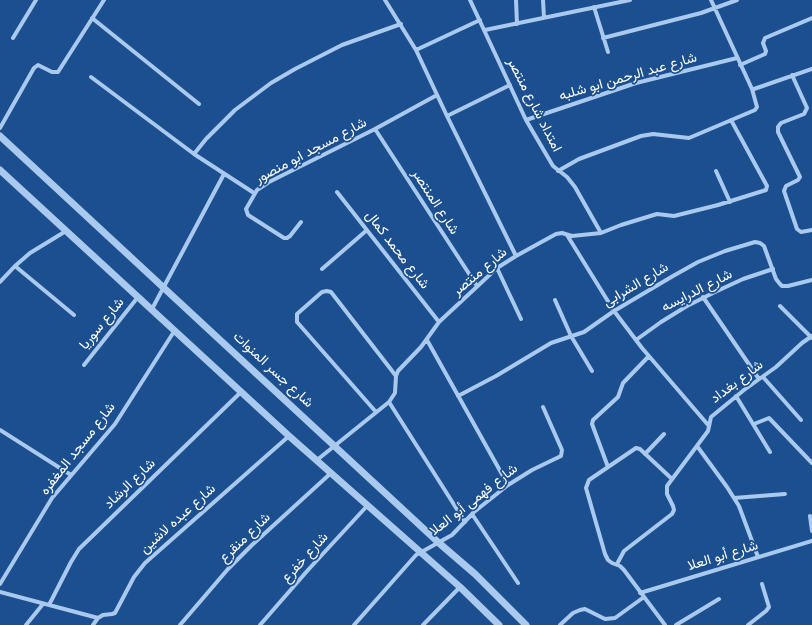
<!DOCTYPE html>
<html>
<head>
<meta charset="utf-8">
<style>
	body { margin:0 }
	canvas { display:block; background:#1b4f8f }
</style>
</head>
<body>
<canvas width="812" height="625"></canvas>
<script>
const ctx = document.querySelector('canvas').getContext('2d');
ctx.lineJoin = 'round';
const shape = rows => new Path2D(rows.map(r => 'M' + r).join(''));
function stroke(path, color, width, dash) { ctx.strokeStyle = color; ctx.lineWidth = width; ctx.lineCap = dash ? 'butt' : 'round'; ctx.setLineDash(dash || []); ctx.stroke(path); }
function drawText(font, color, halo, rows, align = 'center') {
  ctx.font = font + ' "Varela Round",Vazirmatn,sans-serif'; ctx.lineWidth = 3.5; ctx.setLineDash([]); ctx.textBaseline = 'middle'; ctx.strokeStyle = halo; ctx.fillStyle = color; for (const [text, x, y, turn = 0] of rows) {
    ctx.save(); ctx.translate(x, y); ctx.rotate((+turn || 0) * Math.PI / 180); ctx.textAlign = isNaN(turn) ? turn : align; if (halo) ctx.strokeText(text, 0, 0); ctx.fillText(text, 0, 0); ctx.restore();
  }
}
stroke(shape([
	[385,0,416,50,447,116,516,256],
	[470,0,526,120,553,166,567,177,575,187,601,233],
	[516,0,517,24],
	[543,0,544,18],
	[711,0,752,89,754,89,812,69],
	[594,7,608,52],
	[92,18,199,104],
	[485,30,630,0],
	[13,38,36,0],
	[603,38,701,13,737,0],
	[416,50,480,20],
	[740,65,765,54,766,51,763,43,765,38,812,18],
	[792,75,807,108,804,114,781,123,778,127,778,132,800,177,798,180,786,186,784,191,797,229,801,232,812,230],
	[91,77,194,154,254,193],
	[447,116,510,85],
	[526,120,636,83,737,58],
	[0,128,34,68,38,65,52,72,58,72,104,0],
	[375,129,477,286],
	[194,154,206,139,235,110,271,83,295,69,342,45,401,24],
	[558,171,579,159,641,136,653,134,689,138,755,110,757,107,752,89],
	[716,171,730,202],
	[337,192,439,322],
	[301,222,290,236,287,238,284,238,248,215,246,209,257,190,269,182,375,129,437,95],
	[567,235,614,311,642,348,709,426],
	[15,266,74,315],
	[497,268,521,319],
	[322,269,367,230],
	[0,282,15,266,30,253,66,231],
	[703,297,759,379],
	[555,300,571,336,592,371],
	[780,306,812,338],
	[152,309,224,174],
	[427,340,508,485],
	[636,340,661,322,687,306,715,292,743,279,773,269],
	[84,365,138,297],
	[763,377,801,420],
	[458,396,496,376,551,343,584,332,614,311,673,276,698,262,725,251,755,242,760,243,764,246,776,279,780,284,782,286,788,286,812,280],
	[736,396,770,452],
	[389,402,465,522],
	[376,412,297,322,297,314,322,292,327,291,331,292,396,376],
	[754,424,769,418,812,463],
	[0,430,71,475],
	[697,446,727,487,739,506,758,557],
	[645,454,664,434],
	[317,460,389,402,395,393,396,376,398,371,421,347,439,322,497,268,516,256,556,234,562,233,572,236,601,233,621,225,657,214,674,216,718,205,766,190,767,186,731,120],
	[608,467,592,424,593,420,618,397,623,383,648,357],
	[734,498,785,494],
	[472,514,518,583],
	[810,516,812,531],
	[617,564,624,551,672,514,674,510,673,506,667,494,667,486,708,431,711,417,744,390,776,367,802,343,812,336],
	[0,584,52,498,115,424,175,330],
	[0,592,98,618],
	[640,593,812,541],
	[49,605,71,562,79,549,241,392],
	[26,625,43,604],
	[93,625,98,618,103,615,112,614,115,613,134,577,145,563,289,436],
	[180,625,228,569,252,545,331,473],
	[260,625,308,570,367,506],
	[354,625,416,555,452,535,474,512,508,485,532,470,561,456,562,450,543,407],
	[423,625,460,587],
	[560,625,573,613,580,610,585,609,605,619,615,618,644,597],
	[665,625,624,570,620,566,612,563,608,560,605,554,586,488,589,480,636,448,640,449,672,479],
	[676,625,719,599],
	[748,625,766,611,769,607,762,584]
]), '#a9c9ee', 4);
stroke(shape([
	[0,136,439,543,475,574,526,625],
	[0,170,289,436,460,587,499,625]
]), '#a9c9ee', 7);
drawText('14px', '#fff', '#1b4f8f', [
	["شارع عبد الرحمن ابو شلبه",628,77,-16],
	["امتداد شارع منتصر",534,105,63],
	["شارع مسجد ابو منصور",311,151,-28],
	["شارع المنتصر",435,202,57],
	["شارع محمد كمال",397,250,52],
	["شارع منتصر",480,272,-40],
	["شارع الشرابى",636,285,-31],
	["شارع الدرايسه",697,291,-27],
	["شارع سوريا",102,324,-51],
	["شارع جسر المنوات",273,370,43],
	["شارع بغداد",737,382,-37],
	["شارع مسجد المغفره",78,449,-52],
	["شارع الرشاد",130,484,-44],
	["شارع فهمى أبو العلا",474,500,-38],
	["شارع عبده لاشين",178,519,-42],
	["شارع منقرع",245,538,-44],
	["شارع أبو العلا",723,556,-17],
	["شارع خفرع",305,558,-48]
]);
</script>
</body>
</html>
